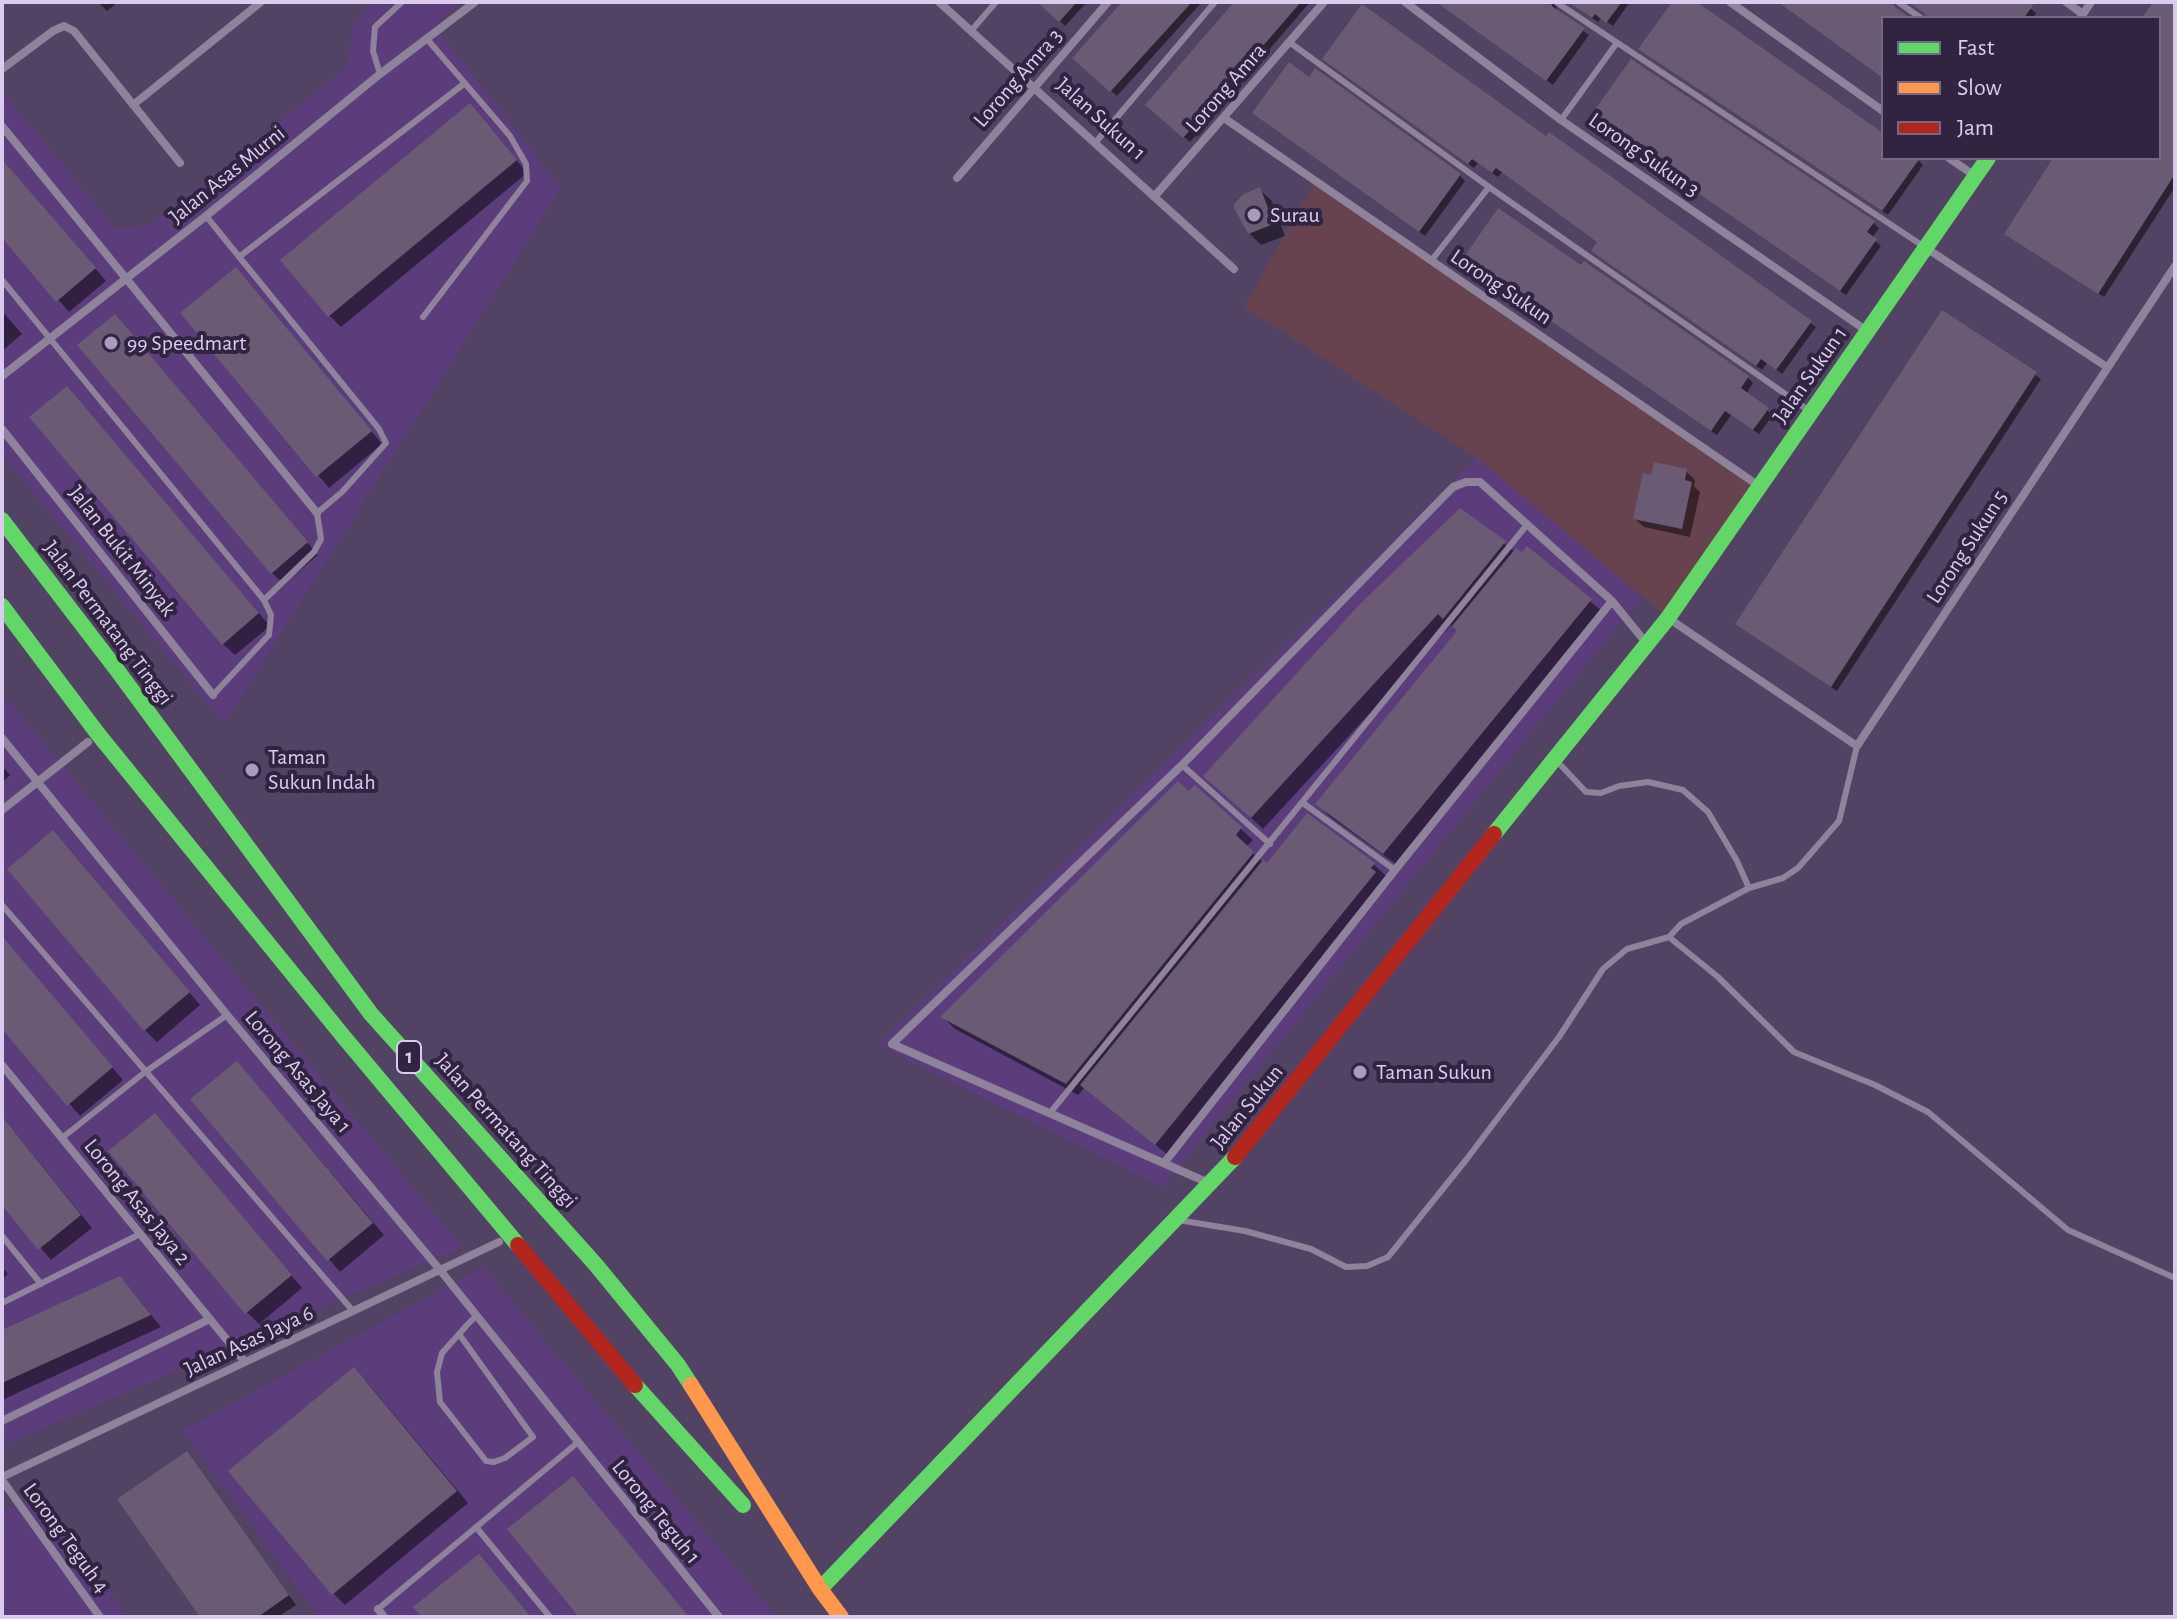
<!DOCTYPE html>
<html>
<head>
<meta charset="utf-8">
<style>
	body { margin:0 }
	#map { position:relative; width:2177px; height:1619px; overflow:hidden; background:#524263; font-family:"Alegreya Sans",sans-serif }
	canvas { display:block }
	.frame { position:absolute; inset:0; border:4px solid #dacbef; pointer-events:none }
	.legend { position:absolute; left:1881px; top:16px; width:280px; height:144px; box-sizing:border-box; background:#312440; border:2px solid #756786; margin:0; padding:10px 14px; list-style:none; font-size:24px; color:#dacbef }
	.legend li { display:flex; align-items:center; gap:16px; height:40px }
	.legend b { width:40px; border:2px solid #756786 }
</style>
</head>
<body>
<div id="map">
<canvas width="2177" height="1619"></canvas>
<div class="frame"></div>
<ul class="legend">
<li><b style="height:10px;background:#63d668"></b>Fast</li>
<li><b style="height:10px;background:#ff974d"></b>Slow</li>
<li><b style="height:10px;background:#b3261e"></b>Jam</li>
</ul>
</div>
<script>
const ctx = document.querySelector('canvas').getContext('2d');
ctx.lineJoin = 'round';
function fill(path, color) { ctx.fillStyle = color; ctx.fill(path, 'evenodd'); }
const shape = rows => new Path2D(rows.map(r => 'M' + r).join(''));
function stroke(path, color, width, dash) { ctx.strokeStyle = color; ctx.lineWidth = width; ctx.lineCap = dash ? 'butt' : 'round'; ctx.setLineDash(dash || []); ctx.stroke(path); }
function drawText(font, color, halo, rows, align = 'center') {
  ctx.font = font + ' "Alegreya Sans",sans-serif'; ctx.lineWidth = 8; ctx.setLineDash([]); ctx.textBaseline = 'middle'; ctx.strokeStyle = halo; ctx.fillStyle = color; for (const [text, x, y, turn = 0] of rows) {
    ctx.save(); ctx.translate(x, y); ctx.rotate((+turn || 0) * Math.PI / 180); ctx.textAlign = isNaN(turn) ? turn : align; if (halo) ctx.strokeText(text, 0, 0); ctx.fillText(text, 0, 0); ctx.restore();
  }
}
fill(shape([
	[377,2,461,2,434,25,561,188,224,724,2,455,2,91,116,229,150,225,347,67,354,21],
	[1477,458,1642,596,1162,1187,877,1045],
	[2,693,462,1247,2,1446],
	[483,1267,777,1617,319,1617,182,1431],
	[44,1492,128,1617,2,1617,2,1512]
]), '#5c3d7c');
fill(shape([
	[1315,181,1759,486,1668,618,1477,458,1244,307]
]), '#67434f');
fill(shape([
	[98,2,118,2,107,11],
	[1039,2,1087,2,1065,26],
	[1125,2,1202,2,1117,96,1074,58],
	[1236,2,1310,2,1190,142,1153,110],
	[1437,2,1561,2,1556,3,1557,12,1589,35,1553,85],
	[1567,2,1630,2,1613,26,1601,18,1598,22],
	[1674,2,1694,2,1883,135,1883,158,1918,160,1923,165,1888,215,1646,54,1641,49],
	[1909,2,2022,2,2036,13,2033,18,1927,18,1927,15],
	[2155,2,2175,2,2175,187,2104,297,2007,234,2055,158,2159,158,2159,18,2145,18],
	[1330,64,1547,138,1816,327,1782,374,1767,363,1762,370,1599,256,1599,242,1502,172,1498,177,1478,163,1474,168],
	[481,117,527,173,341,327,329,315],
	[1260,118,1460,176,1465,181,1425,236],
	[1597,123,1874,223,1879,228,1872,238,1881,246,1846,295],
	[2,159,106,281,69,312,2,235],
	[1260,190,1272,201,1285,236,1261,245,1249,233],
	[1584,263,1748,378,1753,383,1746,394,1773,415,1759,434,1731,415,1717,435,1470,265,1581,268],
	[248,282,382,444,329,488,183,314],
	[2,311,22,334,2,351],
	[1943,313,2041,379,1837,691,1738,624],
	[126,328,318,555,284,584,272,573],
	[78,400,270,626,235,655,223,644],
	[1686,471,1695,480,1694,486,1700,492,1690,537,1644,527,1635,519],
	[1460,510,1515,552,1522,555,1527,549,1603,612,1396,864,1329,816,1318,804,1460,631,1451,625,1263,829,1218,787],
	[2,766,10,775,2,782],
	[1195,788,1253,840,1246,847,1267,866,1308,816,1374,865,1386,876,1168,1155,1085,1087,1078,1095,955,1029,943,1017],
	[65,844,200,1005,157,1042,145,1030],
	[2,937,123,1080,80,1116,2,1026],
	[248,1075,384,1235,340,1272,193,1099],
	[2,1116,92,1228,51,1260,2,1202],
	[166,1127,302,1288,259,1324,247,1312],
	[2,1267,8,1274,2,1279],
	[131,1290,161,1327,2,1400,2,1332],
	[366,1381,468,1503,345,1605,333,1593],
	[187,1453,296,1605,278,1617,202,1617]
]), '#0007');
fill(shape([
	[1037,2,1077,2,1059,22],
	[1122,2,1192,2,1110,92,1072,58],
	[1234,2,1301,2,1183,138,1145,105],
	[1436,2,1550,2,1553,7,1585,28,1546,81],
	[1567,2,1622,2,1606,23,1595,14,1592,18],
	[1672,2,1697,2,1883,133,1883,158,1920,158,1882,211,1638,49],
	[1778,2,1892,2,1895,7,1910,18,1883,18,1883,78],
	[1908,2,2035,2,2024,18,1927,18,1924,13],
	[2153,2,2175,2,2175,174,2098,294,2004,234,2053,158,2159,158,2159,18,2142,18],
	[1362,4,1546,136,1549,132,1812,321,1776,370,1761,359,1756,366,1591,251,1597,242,1496,168,1492,173,1472,159,1468,164,1322,59],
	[1631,59,1875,221,1867,232,1877,239,1840,291,1589,118],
	[1289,62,1309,77,1315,68,1461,174,1419,232,1252,113],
	[470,103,517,160,328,317,280,260],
	[2,159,96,268,56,302,2,238],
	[1260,187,1274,224,1248,234,1233,206,1242,195],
	[1498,208,1581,265,1584,261,1749,376,1741,388,1769,408,1753,430,1725,411,1711,431,1462,260],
	[236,267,372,431,316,477,180,313],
	[1942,310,2037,372,1831,687,1735,624],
	[115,314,308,542,271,574,77,345],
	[67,386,259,613,222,645,29,417],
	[1654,462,1687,469,1685,480,1692,482,1682,529,1633,519,1643,473,1651,475],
	[1460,508,1506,541,1443,619,1438,614,1251,818,1203,776,1359,605],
	[1527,546,1592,599,1383,854,1315,804,1457,631,1452,626,1516,548,1522,552],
	[1178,781,1189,791,1195,785,1242,827,1236,835,1254,852,1066,1084,940,1017],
	[1307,813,1375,863,1371,868,1376,872,1155,1145,1080,1085,1263,860,1267,863],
	[53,830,190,992,144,1031,7,869],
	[2,936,113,1067,67,1106,2,1029],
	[237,1061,373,1223,327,1261,190,1099],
	[155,1113,292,1275,245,1314,108,1151],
	[2,1116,81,1215,38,1250,2,1205],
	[120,1276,151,1315,2,1383,2,1330],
	[354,1367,457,1491,332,1595,228,1471],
	[187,1451,289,1595,258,1617,200,1617,117,1499],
	[573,1476,689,1617,579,1617,507,1529],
	[479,1554,531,1617,422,1617,413,1607]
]), '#6a5a74');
stroke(shape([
	[1556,2,1923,246],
	[1898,2,1921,18],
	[971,31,996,2],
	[1289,42,1489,187,1811,412],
	[380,74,373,51,375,27,402,2],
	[1561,120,1616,44],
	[1095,143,1215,2],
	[206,216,379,429,386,443,342,492,317,513,321,539,314,552,264,600,271,615,269,635,213,695],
	[239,257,465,83],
	[1431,261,1489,187],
	[2,280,264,600],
	[423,317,527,181,526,164,510,136,427,39],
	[1555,759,1586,792,1601,793,1619,786,1648,782,1683,790,1708,812,1737,861,1749,888,1681,924,1669,937,1718,977,1794,1052,1875,1085,1928,1112,2068,1230,2175,1278],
	[1182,765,1270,844],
	[1303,803,1395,870],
	[1749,888,1783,878,1798,868,1839,821,1857,746],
	[2,905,353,1311],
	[1050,1113,1526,526],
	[62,1138,145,1072,227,1015],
	[1178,1220,1245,1231,1311,1249,1346,1267,1367,1266,1388,1257,1466,1160,1559,1037,1603,969,1627,949,1669,937],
	[2,1236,41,1284],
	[2,1303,140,1234],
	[459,1334,533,1437,505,1458,494,1462,486,1461,440,1402,437,1372,442,1353,468,1324,475,1317],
	[476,1527,550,1617],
	[378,1609,577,1443]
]), '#8e839b', 6);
stroke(shape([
	[939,2,1234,269],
	[1405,2,1561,120,1867,331],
	[1730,2,1883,111],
	[2066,2,2083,14],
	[2081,17,2091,2],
	[2,69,53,31,64,26,74,31,180,163],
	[133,105,261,2],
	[1224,118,1759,486],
	[2,126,317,513],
	[1949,158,1975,176],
	[957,178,1108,2],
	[1154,197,1324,2],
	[1926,248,2107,367],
	[2,376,206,216,380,74,475,2],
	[2,429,213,695],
	[1668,618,1857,746,2175,266],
	[2,738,227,1015,440,1270,719,1617],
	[2,810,88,742],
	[2,1065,245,1362],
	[1164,1163,1395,870,1612,601],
	[1211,1184,892,1044,1182,765,1453,487,1466,482,1480,482,1612,601,1647,644],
	[2,1421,210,1319],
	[2,1477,499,1242],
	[2,1480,100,1617],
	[378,1609,384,1617]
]), '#8e839b', 8);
stroke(shape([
	[2,520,117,670,371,1014,596,1265,678,1365,691,1385],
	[2,606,98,734,343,1036,518,1245],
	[1494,834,1668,618,1988,158],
	[635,1385,743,1505],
	[821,1588,1235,1157]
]), '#63d668', 16);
stroke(shape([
	[691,1385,820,1589,841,1617]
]), '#ff974d', 16);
stroke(shape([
	[1235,1157,1494,834],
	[518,1245,635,1385]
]), '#b3261e', 16);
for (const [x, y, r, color] of [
	[1254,215,8,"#aa9bbe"],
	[111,343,8,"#aa9bbe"],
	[252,770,8,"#aa9bbe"],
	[1360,1072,8,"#aa9bbe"]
]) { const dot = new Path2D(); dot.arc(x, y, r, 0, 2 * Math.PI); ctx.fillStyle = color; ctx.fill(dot); stroke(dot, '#312440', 3); }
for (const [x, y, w] of [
	[409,1057,24]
]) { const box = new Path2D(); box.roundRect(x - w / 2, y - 16, w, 32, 6); ctx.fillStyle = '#312440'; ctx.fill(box); stroke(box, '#dacbef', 2); }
drawText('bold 20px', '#dacbef', null, [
	["1",409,1057]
]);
drawText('22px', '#dacbef', '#312440', [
	["Lorong Amra 3",1018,78,-49],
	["Lorong Amra",1226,88,-49],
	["Jalan Sukun 1",1101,119,42],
	["Lorong Sukun 3",1644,155,35],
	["Jalan Asas Murni",227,175,-39],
	["Lorong Sukun",1501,287,34],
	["Jalan Sukun 1",1810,375,-55],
	["Lorong Sukun 5",1967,547,-57],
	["Jalan Bukit Minyak",122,551,52],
	["Jalan Permatang Tinggi",108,623,53],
	["Lorong Asas Jaya 1",298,1072,50],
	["Jalan Sukun",1247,1107,-51],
	["Jalan Permatang Tinggi",506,1131,48],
	["Lorong Asas Jaya 2",137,1202,51],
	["Jalan Asas Jaya 6",249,1341,-25],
	["Lorong Teguh 1",656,1512,51],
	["Lorong Teguh 4",66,1538,54]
]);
drawText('22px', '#dacbef', '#312440', [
	["Surau",1270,215],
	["99 Speedmart",127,343],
	["Taman",268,757],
	["Sukun Indah",268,782],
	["Taman Sukun",1376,1072]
], 'left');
</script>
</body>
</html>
